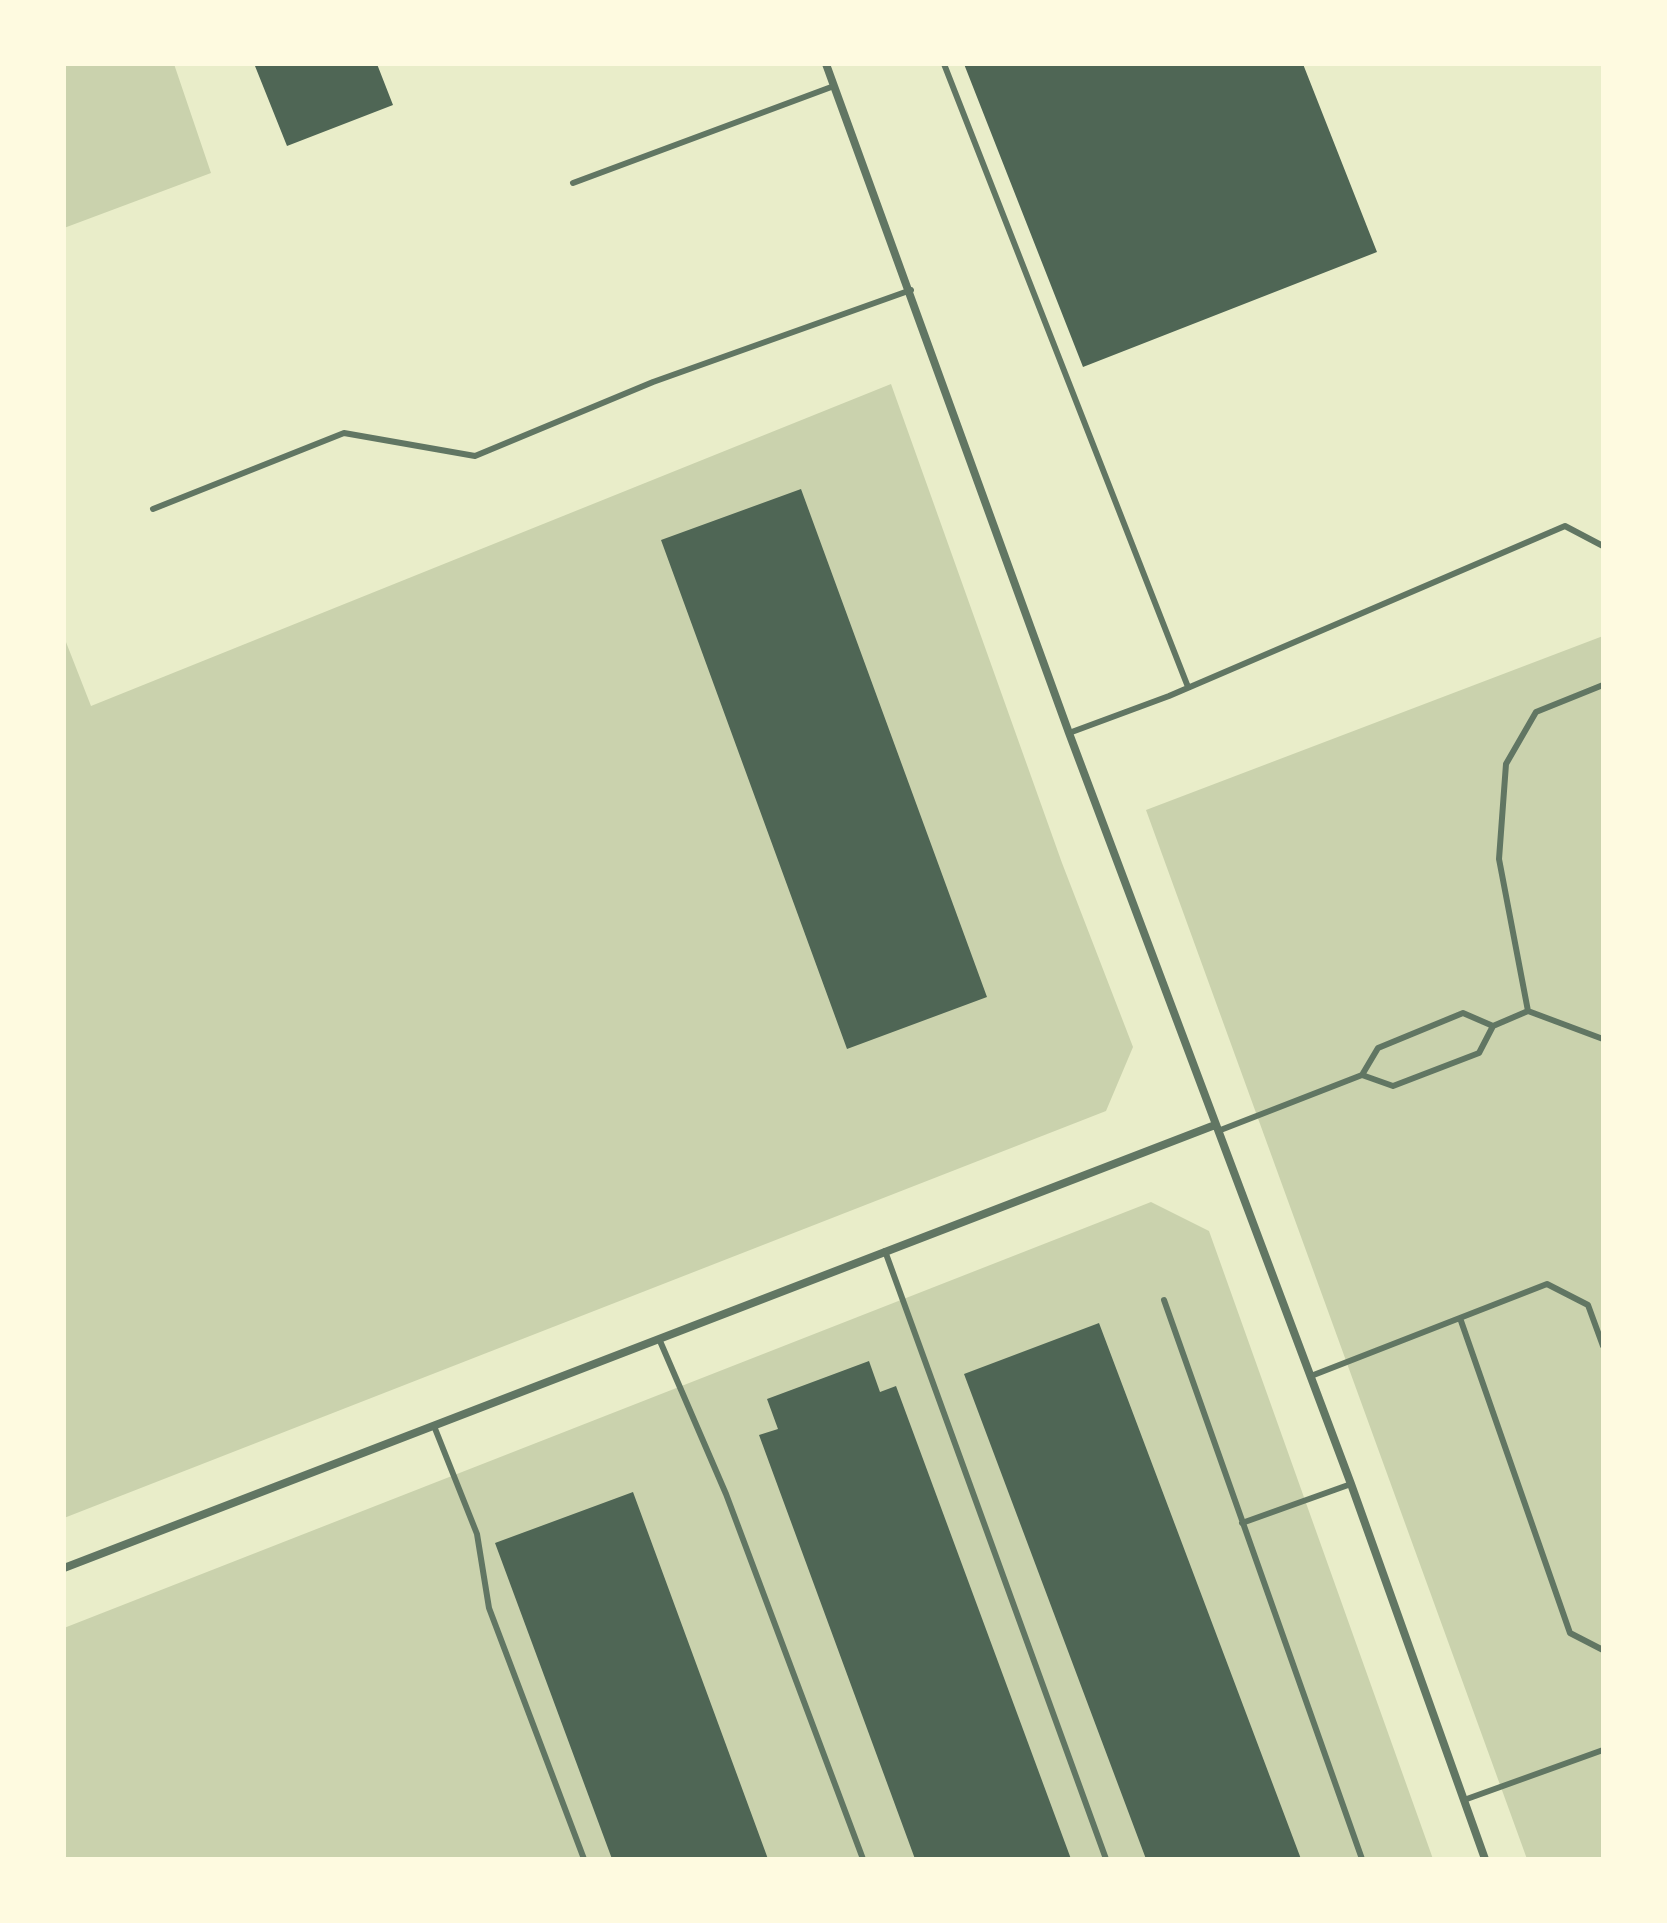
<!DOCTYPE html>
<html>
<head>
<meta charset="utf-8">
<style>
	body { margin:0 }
	#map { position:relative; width:1667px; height:1923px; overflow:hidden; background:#e9edc9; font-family:Signika,sans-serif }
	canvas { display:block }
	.frame { position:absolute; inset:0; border:66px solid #fefae0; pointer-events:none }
</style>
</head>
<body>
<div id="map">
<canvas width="1667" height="1923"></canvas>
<div class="frame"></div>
</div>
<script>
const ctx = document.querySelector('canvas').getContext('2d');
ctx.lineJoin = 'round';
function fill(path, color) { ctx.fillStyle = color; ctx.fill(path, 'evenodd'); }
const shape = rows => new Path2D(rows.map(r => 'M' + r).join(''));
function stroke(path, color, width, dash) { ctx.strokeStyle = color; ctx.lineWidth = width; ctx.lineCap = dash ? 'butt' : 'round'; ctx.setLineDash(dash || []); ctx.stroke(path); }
fill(shape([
	[64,64,174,64,211,173,64,228],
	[891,384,1062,863,1133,1047,1106,1111,64,1518,64,637,91,706],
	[1603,636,1603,1859,1527,1859,1146,810],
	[1151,1202,1209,1231,1433,1859,64,1859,64,1628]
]), '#cad2ad');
fill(shape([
	[259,64,377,64,393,105,287,146,255,66],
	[964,64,1303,64,1377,252,1083,367],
	[801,489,987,997,847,1049,661,540],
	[1099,1323,1301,1859,1146,1859,964,1374],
	[869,1361,880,1392,896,1386,1071,1859,915,1859,759,1435,778,1429,767,1399],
	[633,1492,768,1859,612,1859,495,1543]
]), '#4f6655');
stroke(shape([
	[944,64,1188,687],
	[573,183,834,86],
	[153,509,344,433,475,456,653,382,911,290],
	[1069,733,1169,696,1565,526,1603,546],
	[1528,1011,1499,859,1506,764,1536,712,1603,685],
	[1362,1075,1393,1086,1479,1053,1493,1026,1528,1011,1603,1039],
	[1218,1131,1362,1075,1378,1048,1463,1013,1493,1026],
	[885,1251,1106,1859],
	[1164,1300,1362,1859],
	[1460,1318,1570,1633,1603,1650],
	[660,1341,726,1494,863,1859],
	[1311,1376,1547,1284,1588,1305,1603,1346],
	[434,1426,477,1534,489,1608,584,1859],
	[1242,1523,1351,1484],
	[1464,1800,1603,1750]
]), '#617663', 6);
stroke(shape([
	[826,64,1069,733,1351,1484,1485,1859],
	[64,1568,1215,1125]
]), '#617663', 8);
</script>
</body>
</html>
